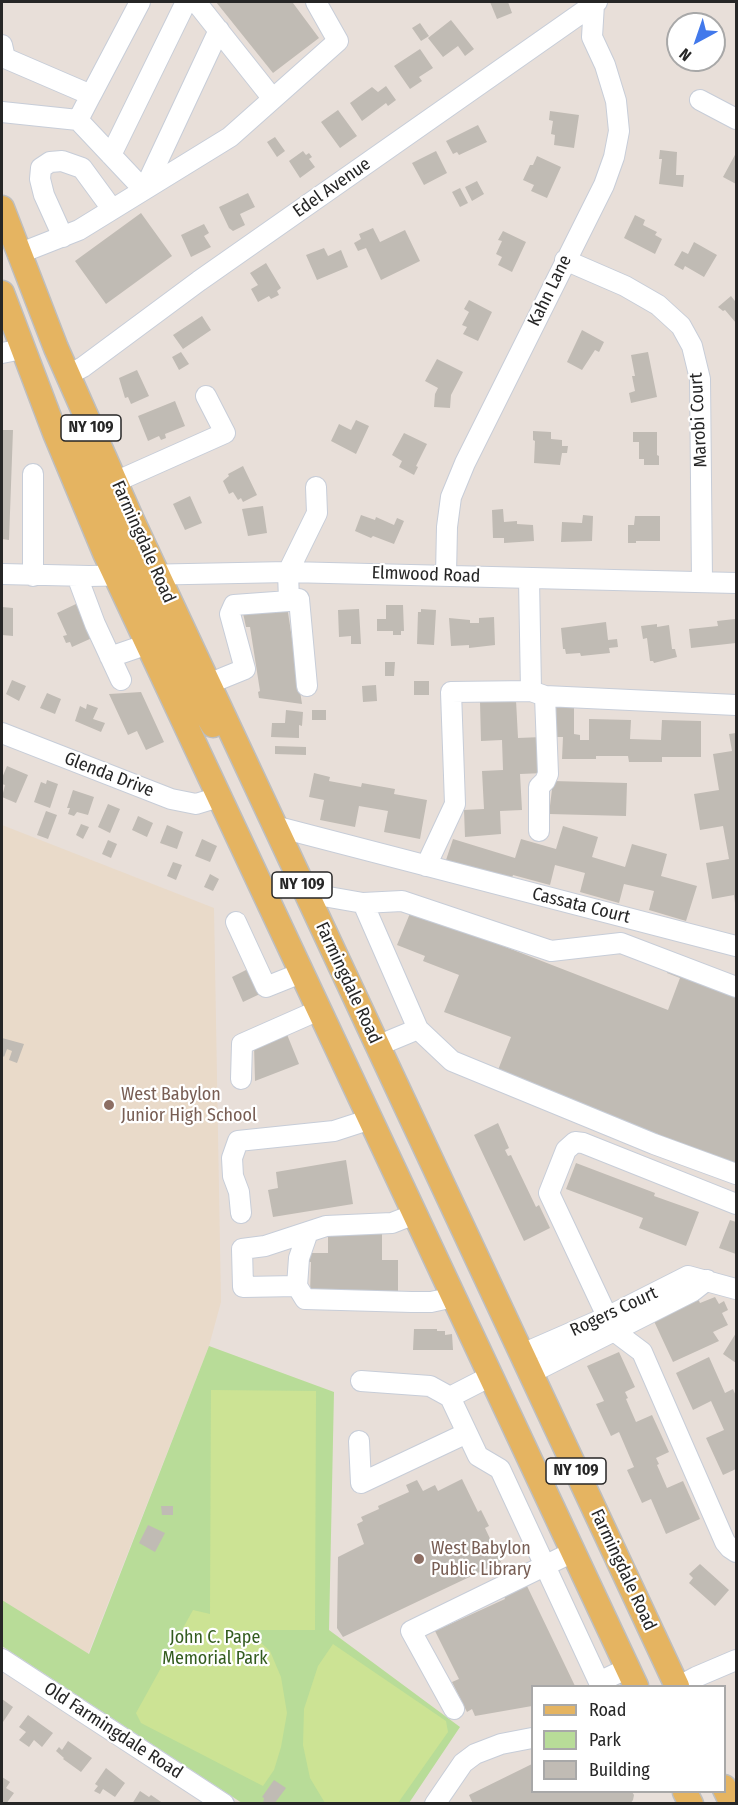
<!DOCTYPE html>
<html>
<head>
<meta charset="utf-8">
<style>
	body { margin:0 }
	#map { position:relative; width:738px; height:1805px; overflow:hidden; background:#e8dfd9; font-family:"Fira Sans Condensed",sans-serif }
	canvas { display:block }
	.frame { position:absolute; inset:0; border:3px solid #262626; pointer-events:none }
	.legend { position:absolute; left:531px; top:1685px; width:195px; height:108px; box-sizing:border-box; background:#fff; border:2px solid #a8a8a8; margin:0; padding:8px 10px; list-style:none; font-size:18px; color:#262626 }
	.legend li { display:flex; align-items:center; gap:12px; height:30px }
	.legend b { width:30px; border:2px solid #a8a8a8 }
	.north { position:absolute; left:666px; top:12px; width:60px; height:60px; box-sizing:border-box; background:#fff; border:2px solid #a8a8a8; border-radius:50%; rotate:220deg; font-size:16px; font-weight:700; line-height:24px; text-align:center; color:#262626 }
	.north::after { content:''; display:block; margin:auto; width:21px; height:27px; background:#4279eb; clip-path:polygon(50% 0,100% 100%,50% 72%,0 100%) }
</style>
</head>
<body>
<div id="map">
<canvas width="738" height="1805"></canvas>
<div class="frame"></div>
<ul class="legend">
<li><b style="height:8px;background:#e5b461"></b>Road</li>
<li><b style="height:16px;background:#b8dc98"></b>Park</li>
<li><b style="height:16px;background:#c0bbb4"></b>Building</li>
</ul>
<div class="north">N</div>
</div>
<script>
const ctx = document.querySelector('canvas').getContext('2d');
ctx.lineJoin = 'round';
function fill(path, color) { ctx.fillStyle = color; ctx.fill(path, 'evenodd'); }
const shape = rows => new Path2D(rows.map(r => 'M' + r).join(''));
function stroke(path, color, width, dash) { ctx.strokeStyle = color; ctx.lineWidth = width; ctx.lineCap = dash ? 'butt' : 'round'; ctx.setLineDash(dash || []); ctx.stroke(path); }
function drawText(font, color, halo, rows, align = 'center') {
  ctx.font = font + ' "Fira Sans Condensed",sans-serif'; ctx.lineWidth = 4.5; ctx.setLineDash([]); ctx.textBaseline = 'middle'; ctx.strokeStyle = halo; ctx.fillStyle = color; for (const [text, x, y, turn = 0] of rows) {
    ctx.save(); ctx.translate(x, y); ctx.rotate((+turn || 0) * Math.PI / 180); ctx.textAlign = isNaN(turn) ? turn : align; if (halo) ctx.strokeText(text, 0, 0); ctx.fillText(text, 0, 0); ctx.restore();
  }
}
fill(shape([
	[2,825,214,908,221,1302,209,1346,88,1654,2,1600]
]), '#e9dac9');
fill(shape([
	[209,1346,334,1392,329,1630,460,1727,409,1803,242,1803,2,1646,2,1600,89,1654]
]), '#b8dc98');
fill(shape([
	[211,1390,316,1391,315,1630,247,1630,270,1651,281,1677,287,1713,281,1747,274,1770,263,1786,141,1723,136,1713,193,1610,210,1614],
	[333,1644,446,1721,448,1732,398,1803,325,1803,310,1778,303,1745,304,1709,318,1666]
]), '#cce394');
fill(shape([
	[216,2,294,2,293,3,319,38,273,73],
	[490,2,508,2,512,13,497,19],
	[451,20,474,49,465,56,458,46,443,57,428,38],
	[420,23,429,36,421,41,412,28],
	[420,49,433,68,419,77,422,81,410,89,394,66],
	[386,86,396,100,388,106,386,103,362,121,350,103,372,87,378,92],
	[338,110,357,136,340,148,321,122],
	[550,111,579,115,574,148,554,145,555,135,551,134,553,121,549,120],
	[478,125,487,142,459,155,457,152,453,154,446,141],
	[275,137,285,151,277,157,267,142],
	[660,150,677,152,676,175,684,175,683,187,659,184,662,159,659,159],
	[303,151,306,155,309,153,312,157,309,159,315,167,300,178,289,161],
	[436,151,447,173,424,185,412,163],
	[736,153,736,184,723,177],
	[537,156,561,167,547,198,531,191,534,185,523,180,530,165,533,165],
	[477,181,484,194,472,201,465,187],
	[460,188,468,203,460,207,452,192],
	[248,193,255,207,240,214,245,225,233,231,229,228,219,207],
	[141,213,172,256,106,304,75,261],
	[635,215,645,220,643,225,657,232,655,235,662,239,655,254,624,238],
	[204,224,209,233,204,236,211,247,191,257,181,235],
	[373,228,380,242,405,230,420,261,381,280,366,248,358,251,354,243,361,239,359,234],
	[503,231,526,242,512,272,498,265,502,257,496,254,502,241,498,240],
	[694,242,717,255,704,277,685,266,683,270,674,265,682,251,688,254],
	[324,248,328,256,341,250,348,267,317,280,306,255],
	[266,263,281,288,277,291,279,295,271,299,269,296,258,302,251,289,258,285,250,273],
	[731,296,735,301,736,300,736,323,725,310,723,311,718,307],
	[469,300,492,312,478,341,463,334,467,327,462,325,469,312,464,309],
	[202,316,211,330,183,349,173,335],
	[582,330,604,342,599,352,595,350,582,370,567,362],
	[181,352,189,364,179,370,172,357],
	[648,352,657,397,631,403,629,393,635,391,632,376,635,376,631,355],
	[437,359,463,372,451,395,450,408,434,407,435,394,438,388,425,381],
	[137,370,149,396,131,404,128,397,125,398,119,378],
	[175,401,185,426,165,434,166,438,161,440,159,436,148,441,138,416],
	[356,420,369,426,356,454,331,441,339,424,351,430],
	[2,430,13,430,9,540,2,539],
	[533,431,551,432,551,439,562,440,562,446,568,446,567,453,562,453,560,465,534,463,535,441,533,440],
	[633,432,657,432,657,455,659,456,659,465,644,465,644,459,639,459,639,442,633,442],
	[404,433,427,444,416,466,418,467,414,475,399,467,402,461,392,455],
	[243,466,257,495,243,502,241,498,238,500,233,492,229,494,223,481,229,476,228,474],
	[190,496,202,523,185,530,173,504],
	[263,506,267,533,248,536,242,509],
	[503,509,504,522,517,521,517,524,533,525,534,541,504,543,504,538,493,538,492,510],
	[361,515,375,520,376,517,394,525,397,518,404,521,394,544,373,536,371,538,355,531],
	[583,515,593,516,592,541,561,542,562,522,582,523],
	[635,516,660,516,660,541,636,541,636,543,628,543,628,525,634,525],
	[76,604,92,638,72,647,70,642,66,643,63,636,67,635,57,613],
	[386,605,403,605,404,631,401,631,401,635,393,635,393,631,377,631,377,619,386,619],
	[287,606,302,704,259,698,258,692,260,691,250,627,246,627,243,613],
	[2,607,13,608,13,636,2,635],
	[359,609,361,644,351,644,351,636,339,637,338,610],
	[421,609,436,610,434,645,417,644,418,612,421,612],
	[494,617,495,645,469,648,469,645,451,646,449,618,470,620,470,623,479,623,479,618],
	[735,619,736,643,691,648,689,629,718,626,717,621],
	[606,622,608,640,617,639,618,647,609,648,610,653,581,656,580,653,566,654,565,649,563,649,561,628],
	[657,624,657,627,669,625,672,649,675,649,677,657,654,663,653,661,650,661,647,638,643,639,641,626],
	[385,662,395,662,394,676,385,676],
	[12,680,26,686,19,701,6,694],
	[414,681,429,681,429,695,414,695],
	[376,685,377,701,363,702,362,686],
	[141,692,164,742,146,750,137,731,128,735,109,694],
	[47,693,61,699,55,714,40,708],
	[516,700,518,738,542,737,544,773,520,774,522,810,500,811,501,834,465,837,464,810,484,809,482,771,503,770,502,740,481,741,480,702],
	[554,702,574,706,574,734,580,735,580,740,589,740,589,719,631,720,630,739,661,740,662,720,701,721,701,757,662,757,662,762,629,762,628,756,596,756,596,759,562,759,563,737,554,737],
	[87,704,98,708,93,719,105,723,101,732,75,721,80,706,86,709],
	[286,710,303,712,302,726,299,725,299,738,271,737,272,723,285,723],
	[312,710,326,710,326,720,312,720],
	[736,733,736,791,735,791,736,804,735,903,734,895,712,899,706,863,729,859,723,826,700,830,694,794,719,790,713,754,732,751,729,734],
	[275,746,306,747,306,755,275,754],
	[7,766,28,775,16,803,2,797,5,785,2,784,2,778],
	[314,773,330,777,329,781,361,787,362,783,395,789,394,794,427,800,420,839,384,832,388,811,359,806,355,827,320,820,324,800,309,797],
	[47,780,58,784,50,808,34,802,41,782,46,784],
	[553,781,627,783,626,816,549,814],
	[73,790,94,797,88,815,77,812,74,816,68,814,70,808,67,808],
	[108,804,120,809,110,833,98,827],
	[46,811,57,815,48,839,37,835],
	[138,816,153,823,147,837,132,830],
	[81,824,89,827,83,839,76,835],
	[167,825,183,832,177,849,160,843],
	[563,826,598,837,592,857,625,867,632,844,667,854,661,876,697,886,686,921,649,910,654,891,624,884,619,903,580,892,585,873,555,865,550,885,513,875,510,884,445,863,453,839,515,858,521,839,556,849],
	[202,839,217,846,210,862,195,856],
	[108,840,117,844,111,858,102,854],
	[173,862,182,865,176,880,167,876],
	[210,874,219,879,213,891,204,887],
	[413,906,436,920,668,1010,680,978,667,973,669,967,736,993,736,1164,732,1162,730,1166,496,1075,511,1037,444,1012,459,975,423,961,425,956,397,945],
	[250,968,262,993,243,1002,232,977],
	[286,1032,299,1064,255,1081,254,1045],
	[2,1038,24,1044,17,1063,9,1060,12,1051,7,1049,4,1057,2,1055],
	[498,1123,509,1148,505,1150,508,1156,511,1155,536,1207,539,1205,550,1228,524,1241,474,1135],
	[346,1160,353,1204,273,1217,268,1190,278,1188,276,1172],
	[576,1163,655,1193,654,1196,699,1212,686,1246,639,1228,643,1218,566,1189],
	[730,1220,736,1222,736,1254,719,1248],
	[328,1230,382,1230,382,1260,398,1260,398,1293,310,1293,311,1262,305,1262,305,1253,328,1253],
	[715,1297,719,1304,724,1301,728,1310,722,1313,728,1325,713,1332,719,1341,673,1362,653,1319,698,1299,700,1303],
	[414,1329,437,1329,437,1331,445,1331,445,1335,452,1334,453,1350,413,1350],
	[736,1333,736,1363,723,1354],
	[619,1352,635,1387,625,1392,628,1398,626,1399,636,1422,652,1415,669,1452,656,1458,659,1464,657,1465,667,1488,683,1481,700,1519,666,1534,651,1499,642,1503,627,1470,634,1467,619,1432,611,1436,596,1404,604,1401,587,1366],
	[709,1357,725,1393,733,1389,736,1396,736,1469,723,1475,706,1438,724,1430,711,1401,693,1410,676,1373],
	[462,1479,478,1512,481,1510,489,1526,485,1528,501,1562,343,1637,337,1628,338,1557,364,1544,357,1524,363,1521,361,1517,379,1509,378,1506,409,1492,406,1485,417,1480,423,1491,435,1485,438,1491],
	[161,1506,173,1506,173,1515,162,1515],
	[148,1525,165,1533,155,1552,139,1543],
	[700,1564,729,1590,715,1606,689,1583,693,1578,689,1574],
	[527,1586,575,1686,532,1686,532,1706,475,1716,472,1709,467,1712,452,1682,459,1679,435,1631,505,1599,504,1596],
	[2,1699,13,1707,3,1722,2,1721],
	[28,1715,53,1733,42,1747,34,1740,29,1747,19,1740,26,1732,19,1727],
	[68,1741,92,1758,81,1772,63,1759,64,1758,56,1751,59,1747,62,1750],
	[532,1764,532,1792,632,1792,634,1795,633,1800,630,1804,473,1804,469,1795],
	[106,1768,125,1783,115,1797,103,1789,100,1794,94,1791,98,1786,95,1784],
	[2,1777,10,1782,6,1788,14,1793,6,1804,2,1804],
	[274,1780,286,1788,274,1804,263,1804,264,1798,262,1797],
	[140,1791,149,1797,151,1795,164,1804,132,1804]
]), '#c0bbb4');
const minor = shape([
	[196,2,273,99],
	[2,45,5,58,91,95,78,120],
	[91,95,140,2],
	[700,100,736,119],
	[2,112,78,120,144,190,219,30],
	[111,155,186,2],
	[63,237,44,195,40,179,41,168,50,162,62,161,82,168,112,209],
	[18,254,79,230,230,137,338,41,316,2],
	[565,260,625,286,658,305,681,326,692,346,700,379,702,581],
	[2,353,22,349],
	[68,375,83,367,199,281,597,2],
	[115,482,225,433,206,396],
	[2,574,89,576,288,572,736,583],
	[446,575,447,527,451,497,465,463,604,185,614,157,619,131,616,101,605,65,592,37,594,4],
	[33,576,33,474],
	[77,576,95,624,121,680],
	[529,578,531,691],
	[289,601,299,599,307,686],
	[110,657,148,644],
	[208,684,245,669,230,614,234,605,289,601,288,572,317,513,316,487],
	[2,733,171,799,196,804,219,797],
	[274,826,736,946],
	[539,831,539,787,545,781,548,774,545,696],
	[426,866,455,804,451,692,531,691,545,696,736,705],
	[306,893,363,903,402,901,551,951,621,943,736,987],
	[363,903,418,1029],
	[236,922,266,987,301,973],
	[377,1046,418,1029,452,1061,654,1144,736,1174],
	[241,1079,242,1044,319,1010],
	[736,1204,583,1143,575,1142,566,1150,549,1193,614,1331,642,1352,725,1542,730,1548,736,1552],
	[241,1213,239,1192,233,1176,232,1158,238,1141,334,1131,371,1119],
	[415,1214,392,1223,326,1226,265,1246,242,1249,243,1287,297,1286,305,1299,412,1302,431,1302,454,1297],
	[297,1286,299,1258,308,1232],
	[522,1354,607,1317,688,1276,736,1289],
	[531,1373,693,1291,707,1280],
	[361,1381,430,1386,450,1397,478,1456,500,1469,599,1682,628,1668],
	[450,1397,491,1376],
	[359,1441,361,1483,467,1433],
	[2,1659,224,1804],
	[679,1686,696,1677,736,1660],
	[454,1709,411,1631,573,1552],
	[435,1804,463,1763,475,1754,501,1744,532,1738]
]);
const major = shape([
	[2,208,56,348,132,520,677,1686],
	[2,293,55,433,105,553,636,1686],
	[74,445,105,504,169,646,188,684,213,725],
	[724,1787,732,1804],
	[685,1792,691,1804]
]);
stroke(minor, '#c7cdd8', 22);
stroke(major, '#bebebe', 27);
stroke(minor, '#fff', 20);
stroke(major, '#e5b461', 24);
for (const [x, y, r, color] of [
	[109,1105,6,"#8d6e63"],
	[419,1559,6,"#8d6e63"]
]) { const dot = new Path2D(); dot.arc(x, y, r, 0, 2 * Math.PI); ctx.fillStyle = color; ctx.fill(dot); stroke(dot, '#fff', 2); }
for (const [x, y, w] of [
	[91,428,60],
	[302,885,60],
	[576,1471,60]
]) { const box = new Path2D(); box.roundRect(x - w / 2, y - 13, w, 26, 4.5); ctx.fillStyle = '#fff'; ctx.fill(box); stroke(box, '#262626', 1.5); }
drawText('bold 16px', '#262626', null, [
	["NY 109",91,428],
	["NY 109",302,885],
	["NY 109",576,1471]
]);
drawText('18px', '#262626', '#fff', [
	["Edel Avenue",332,188,-35],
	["Kahn Lane",550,291,-64],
	["Marobi Court",699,420,-93],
	["Farmingdale Road",143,542,66],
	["Elmwood Road",426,575,2],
	["Glenda Drive",109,775,21],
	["Cassata Court",581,906,14],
	["Farmingdale Road",348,983,65],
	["Rogers Court",614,1312,-25],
	["Farmingdale Road",623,1570,65],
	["Old Farmingdale Road",113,1731,33]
]);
drawText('18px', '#785e54', '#fff', [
	["West Babylon",121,1095],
	["Junior High School",121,1116],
	["West Babylon",431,1549],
	["Public Library",431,1570]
], 'left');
drawText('18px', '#335c1e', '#fff', [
	["John C. Pape",215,1638],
	["Memorial Park",215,1659]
]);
</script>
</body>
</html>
